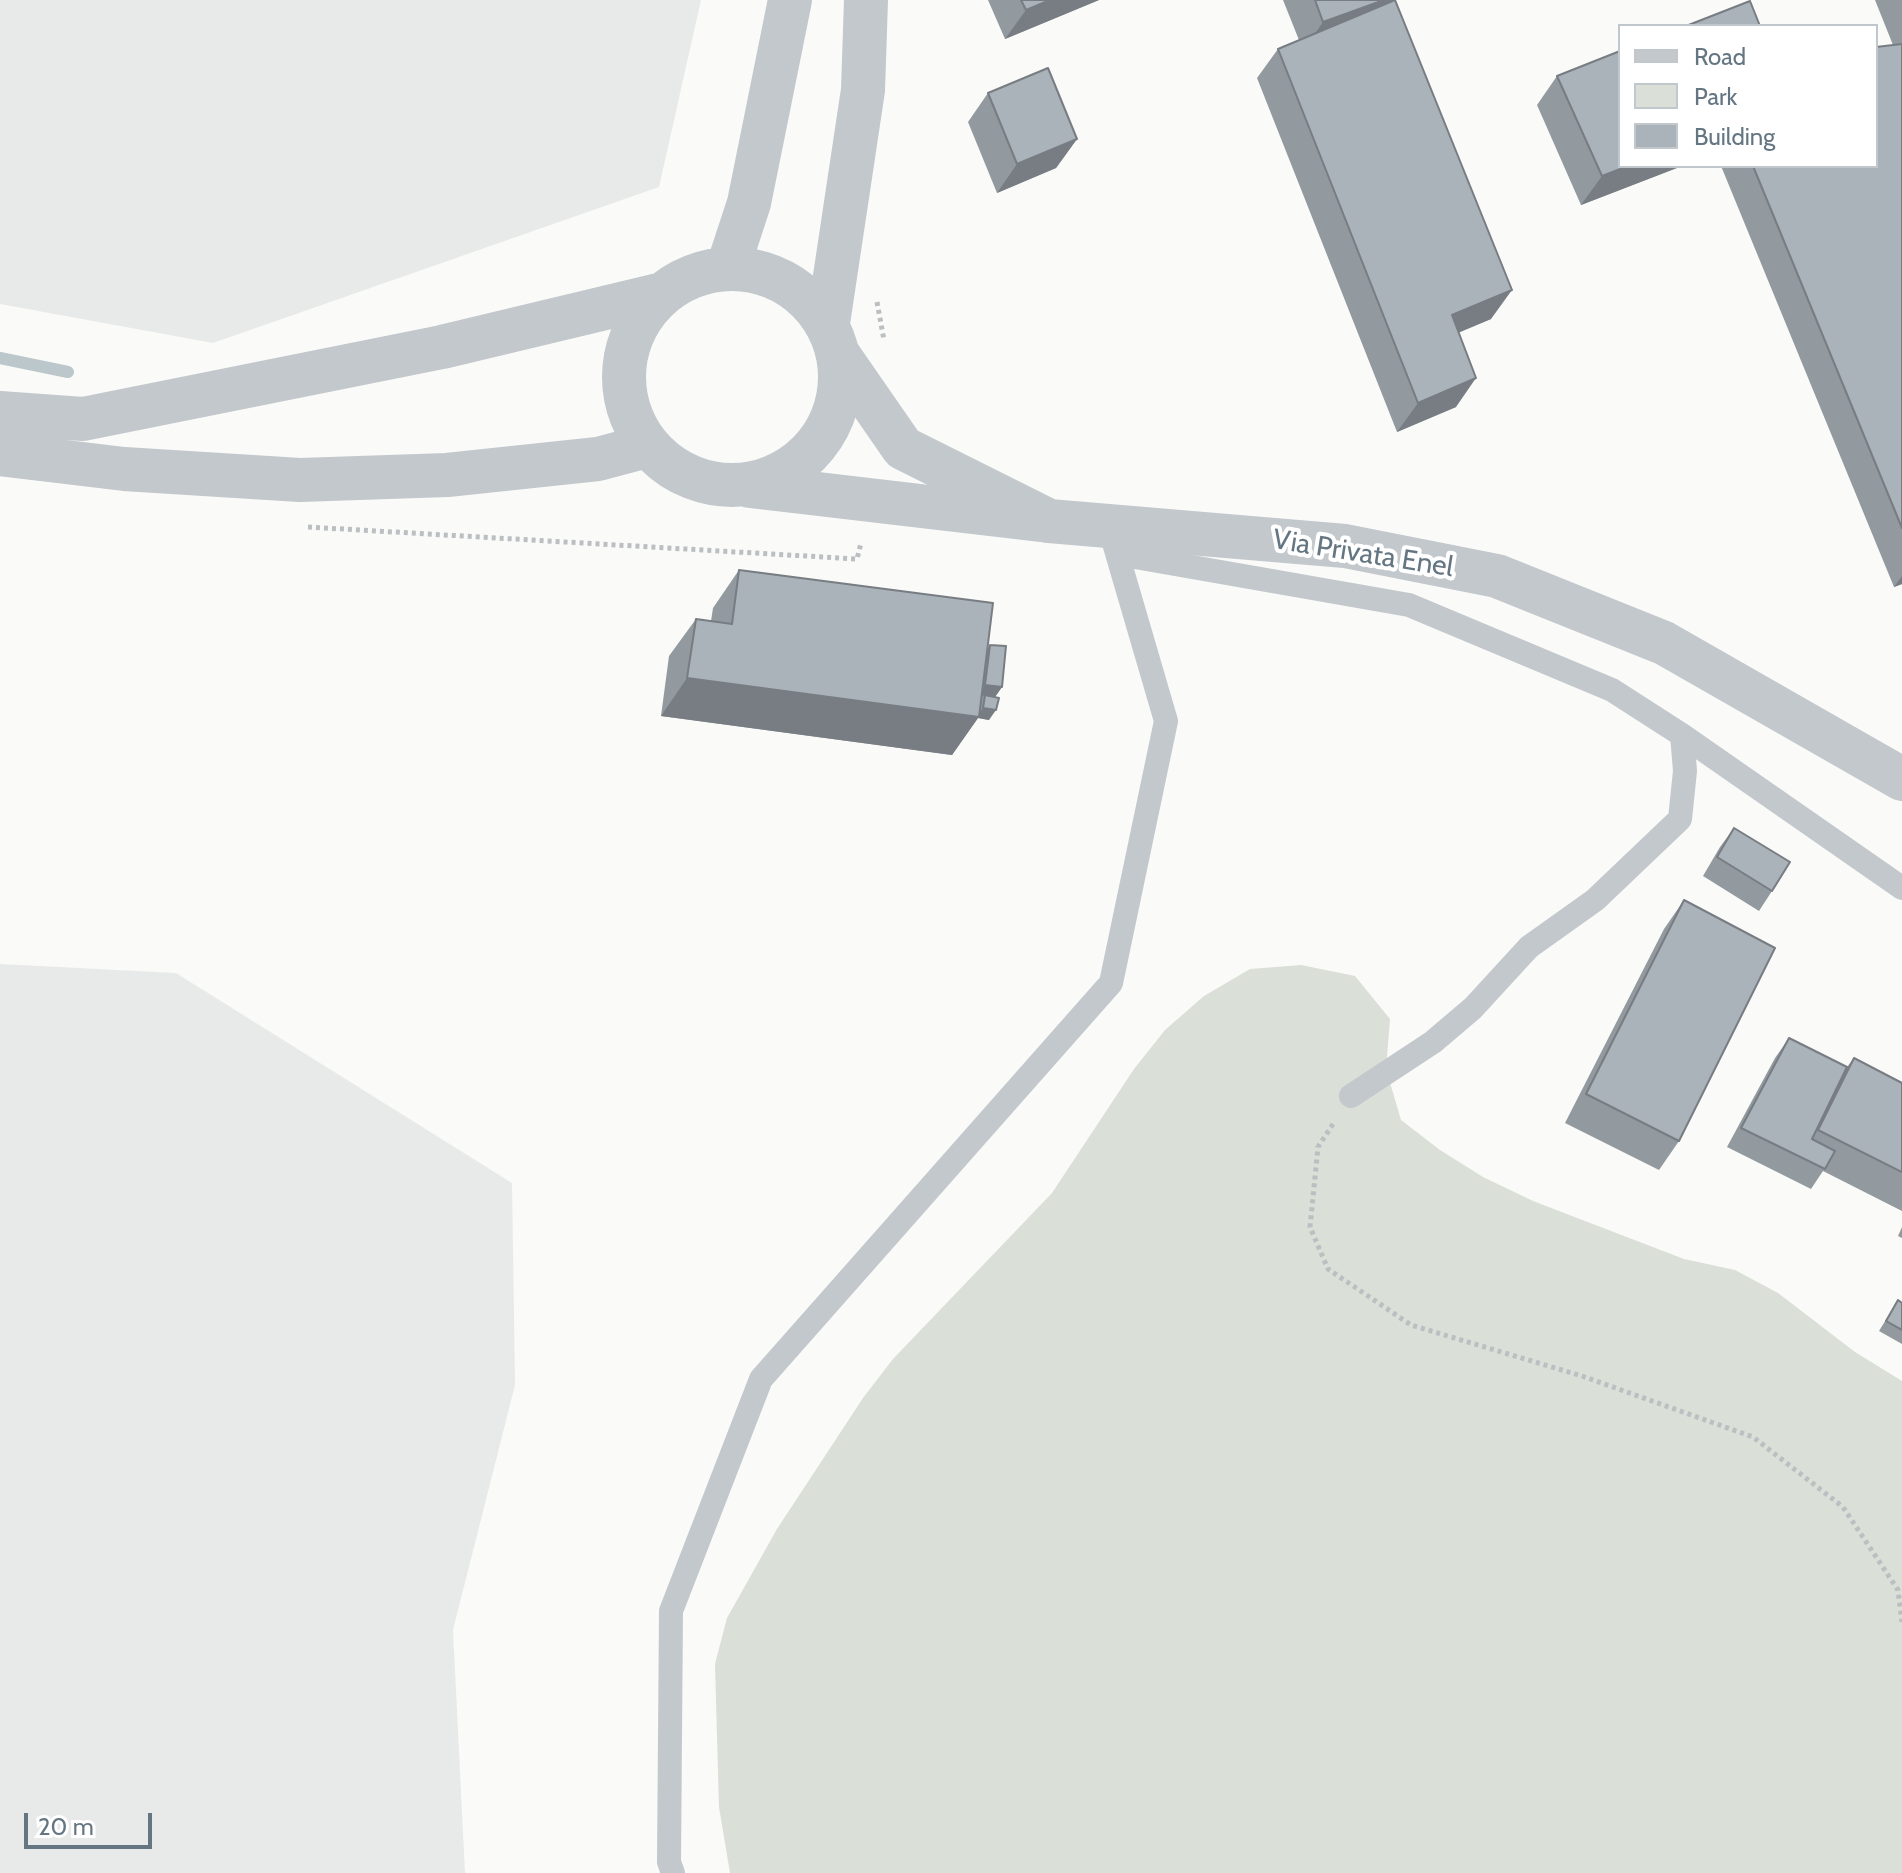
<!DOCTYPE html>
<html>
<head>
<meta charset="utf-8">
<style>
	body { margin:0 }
	#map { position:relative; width:1902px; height:1873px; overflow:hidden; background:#fafaf8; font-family:Cabin,sans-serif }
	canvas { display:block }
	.legend { position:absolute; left:1618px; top:24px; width:260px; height:144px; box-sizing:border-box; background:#fff; border:2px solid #c1c8cd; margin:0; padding:10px 14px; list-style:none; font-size:24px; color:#657683 }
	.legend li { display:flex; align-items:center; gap:16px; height:40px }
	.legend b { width:40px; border:2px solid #c1c8cd }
	.scale { position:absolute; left:24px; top:1813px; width:128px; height:36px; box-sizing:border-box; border:4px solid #657683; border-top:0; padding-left:10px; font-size:24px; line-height:28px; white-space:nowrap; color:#657683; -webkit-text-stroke:6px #fff; paint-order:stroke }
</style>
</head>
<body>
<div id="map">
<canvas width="1902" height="1873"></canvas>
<ul class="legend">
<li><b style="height:10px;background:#c3c8cc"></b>Road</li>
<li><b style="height:22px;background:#dadfd7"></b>Park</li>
<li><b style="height:22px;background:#aab3b9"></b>Building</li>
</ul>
<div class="scale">20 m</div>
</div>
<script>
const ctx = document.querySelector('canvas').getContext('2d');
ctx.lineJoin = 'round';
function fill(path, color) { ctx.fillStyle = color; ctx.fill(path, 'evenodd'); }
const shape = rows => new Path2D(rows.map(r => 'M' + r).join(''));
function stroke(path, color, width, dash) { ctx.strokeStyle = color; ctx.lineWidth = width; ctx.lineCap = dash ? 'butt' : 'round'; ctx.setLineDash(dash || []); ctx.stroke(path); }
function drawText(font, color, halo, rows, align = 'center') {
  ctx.font = font + ' Cabin,sans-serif'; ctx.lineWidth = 8; ctx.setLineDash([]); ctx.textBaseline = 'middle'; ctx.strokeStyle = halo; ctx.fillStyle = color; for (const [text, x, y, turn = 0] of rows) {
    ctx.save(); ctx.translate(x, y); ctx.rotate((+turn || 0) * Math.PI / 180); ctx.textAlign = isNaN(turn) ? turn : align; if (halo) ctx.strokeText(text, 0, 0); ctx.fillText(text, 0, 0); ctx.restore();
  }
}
fill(shape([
	[0,0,701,0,659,187,213,343,0,304],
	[0,964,176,973,512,1183,515,1385,453,1630,465,1873,0,1873]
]), '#e8e9e9');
fill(shape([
	[1301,965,1355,976,1390,1019,1386,1069,1401,1120,1440,1150,1483,1177,1533,1201,1684,1259,1735,1270,1778,1293,1855,1352,1902,1381,1902,1873,730,1873,719,1807,715,1664,727,1618,777,1529,863,1398,893,1359,1052,1193,1134,1069,1165,1030,1204,996,1250,969]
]), '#dadfd7');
stroke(shape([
	[0,358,68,372]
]), '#bbc7cb', 12);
stroke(shape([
	[877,302,884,340],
	[308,527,857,559,861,543],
	[1333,1124,1318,1147,1310,1227,1328,1269,1411,1325,1582,1376,1753,1437,1843,1507,1898,1590,1902,1622]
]), '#bbbfc2', 5, [4, 4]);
stroke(shape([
	[1118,554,1409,605,1612,690,1682,735,1685,771,1680,819,1595,900,1529,947,1473,1008,1433,1042,1351,1096],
	[1682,735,1902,888],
	[673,1873,669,1862,671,1611,761,1379,1111,983,1166,721,1109,526]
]), '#c3c8cc', 24);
stroke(shape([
	[840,357,903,448,1049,521,1345,546,1497,576,1664,643,1902,779]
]), '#c3c8cc', 44);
stroke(shape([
	[728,267,749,203,790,0],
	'624 377a108 108 0 1 1 216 0a108 108 0 1 1-216 0Z',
	[828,323,863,90,866,0],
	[0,413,83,419,442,347,659,295],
	[0,454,124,469,300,480,447,475,598,459,647,446],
	[750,486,1049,521]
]), '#c3c8cc', 44);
fill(shape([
	[988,0,1099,0,1005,39],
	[1283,0,1394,0,1491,319,1459,332,1456,407,1397,432,1257,78,1278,49,1299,40],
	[1875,0,1902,0,1902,584,1894,587,1721,166,1876,166,1893,45],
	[1557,76,1620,166,1682,166,1581,205,1537,105],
	[988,93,1077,139,1056,168,997,193,968,122],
	[739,570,988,648,990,645,1002,687,995,697,989,720,978,718,952,755,661,716,669,656,696,619,711,621,713,608],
	[1734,828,1772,891,1759,911,1703,876,1720,847],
	[1684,900,1679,1141,1659,1170,1565,1123,1664,929],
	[1789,1038,1847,1067,1854,1058,1902,1083,1902,1211,1823,1171,1811,1189,1727,1147,1775,1058],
	[1902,1227,1902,1238,1898,1236],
	[1898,1300,1902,1303,1902,1344,1879,1331]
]), '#929a9f');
fill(shape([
	[1050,0,1099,0,1005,39,1026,10],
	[1384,0,1394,0,1303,51,1323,22],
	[1077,139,1056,168,997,193,1017,164],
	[1628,166,1682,166,1581,205,1602,176],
	[1512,290,1491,319,1432,344,1452,315],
	[1476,378,1456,407,1397,432,1418,403],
	[1902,576,1902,584,1894,587],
	[687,678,976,717,983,708,996,710,989,720,978,718,952,755,661,716],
	[985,685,1002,687,995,697,978,695]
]), '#777d82');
const building = shape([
	[1021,0,1050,0,1026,10,1021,0],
	[1315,0,1384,0,1323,22,1315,0],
	[1395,0,1512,290,1452,315,1476,378,1418,403,1278,49,1395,0],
	[1750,1,1760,26,1686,26,1750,1],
	[1902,44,1902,528,1753,166,1876,166,1876,47,1902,44],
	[1620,51,1620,166,1628,166,1602,176,1557,76,1620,51],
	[1048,68,1077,139,1017,164,988,93,1048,68],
	[739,570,993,603,979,717,687,678,696,619,732,624,739,570],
	[990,645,1006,646,1002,687,985,685,990,645],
	[985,695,999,698,996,710,983,708,985,695],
	[1734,828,1790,862,1772,891,1717,857,1734,828],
	[1684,900,1775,948,1679,1141,1586,1094,1684,900],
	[1789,1038,1847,1067,1812,1139,1835,1151,1825,1169,1741,1128,1789,1038],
	[1854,1058,1902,1083,1902,1172,1818,1130,1854,1058],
	[1898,1300,1902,1303,1902,1330,1886,1321,1898,1300]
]);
fill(building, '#aab3b9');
stroke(building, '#777d82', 2);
drawText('28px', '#657683', '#fff', [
	["Via Privata Enel",1363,554,9]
]);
</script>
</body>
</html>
